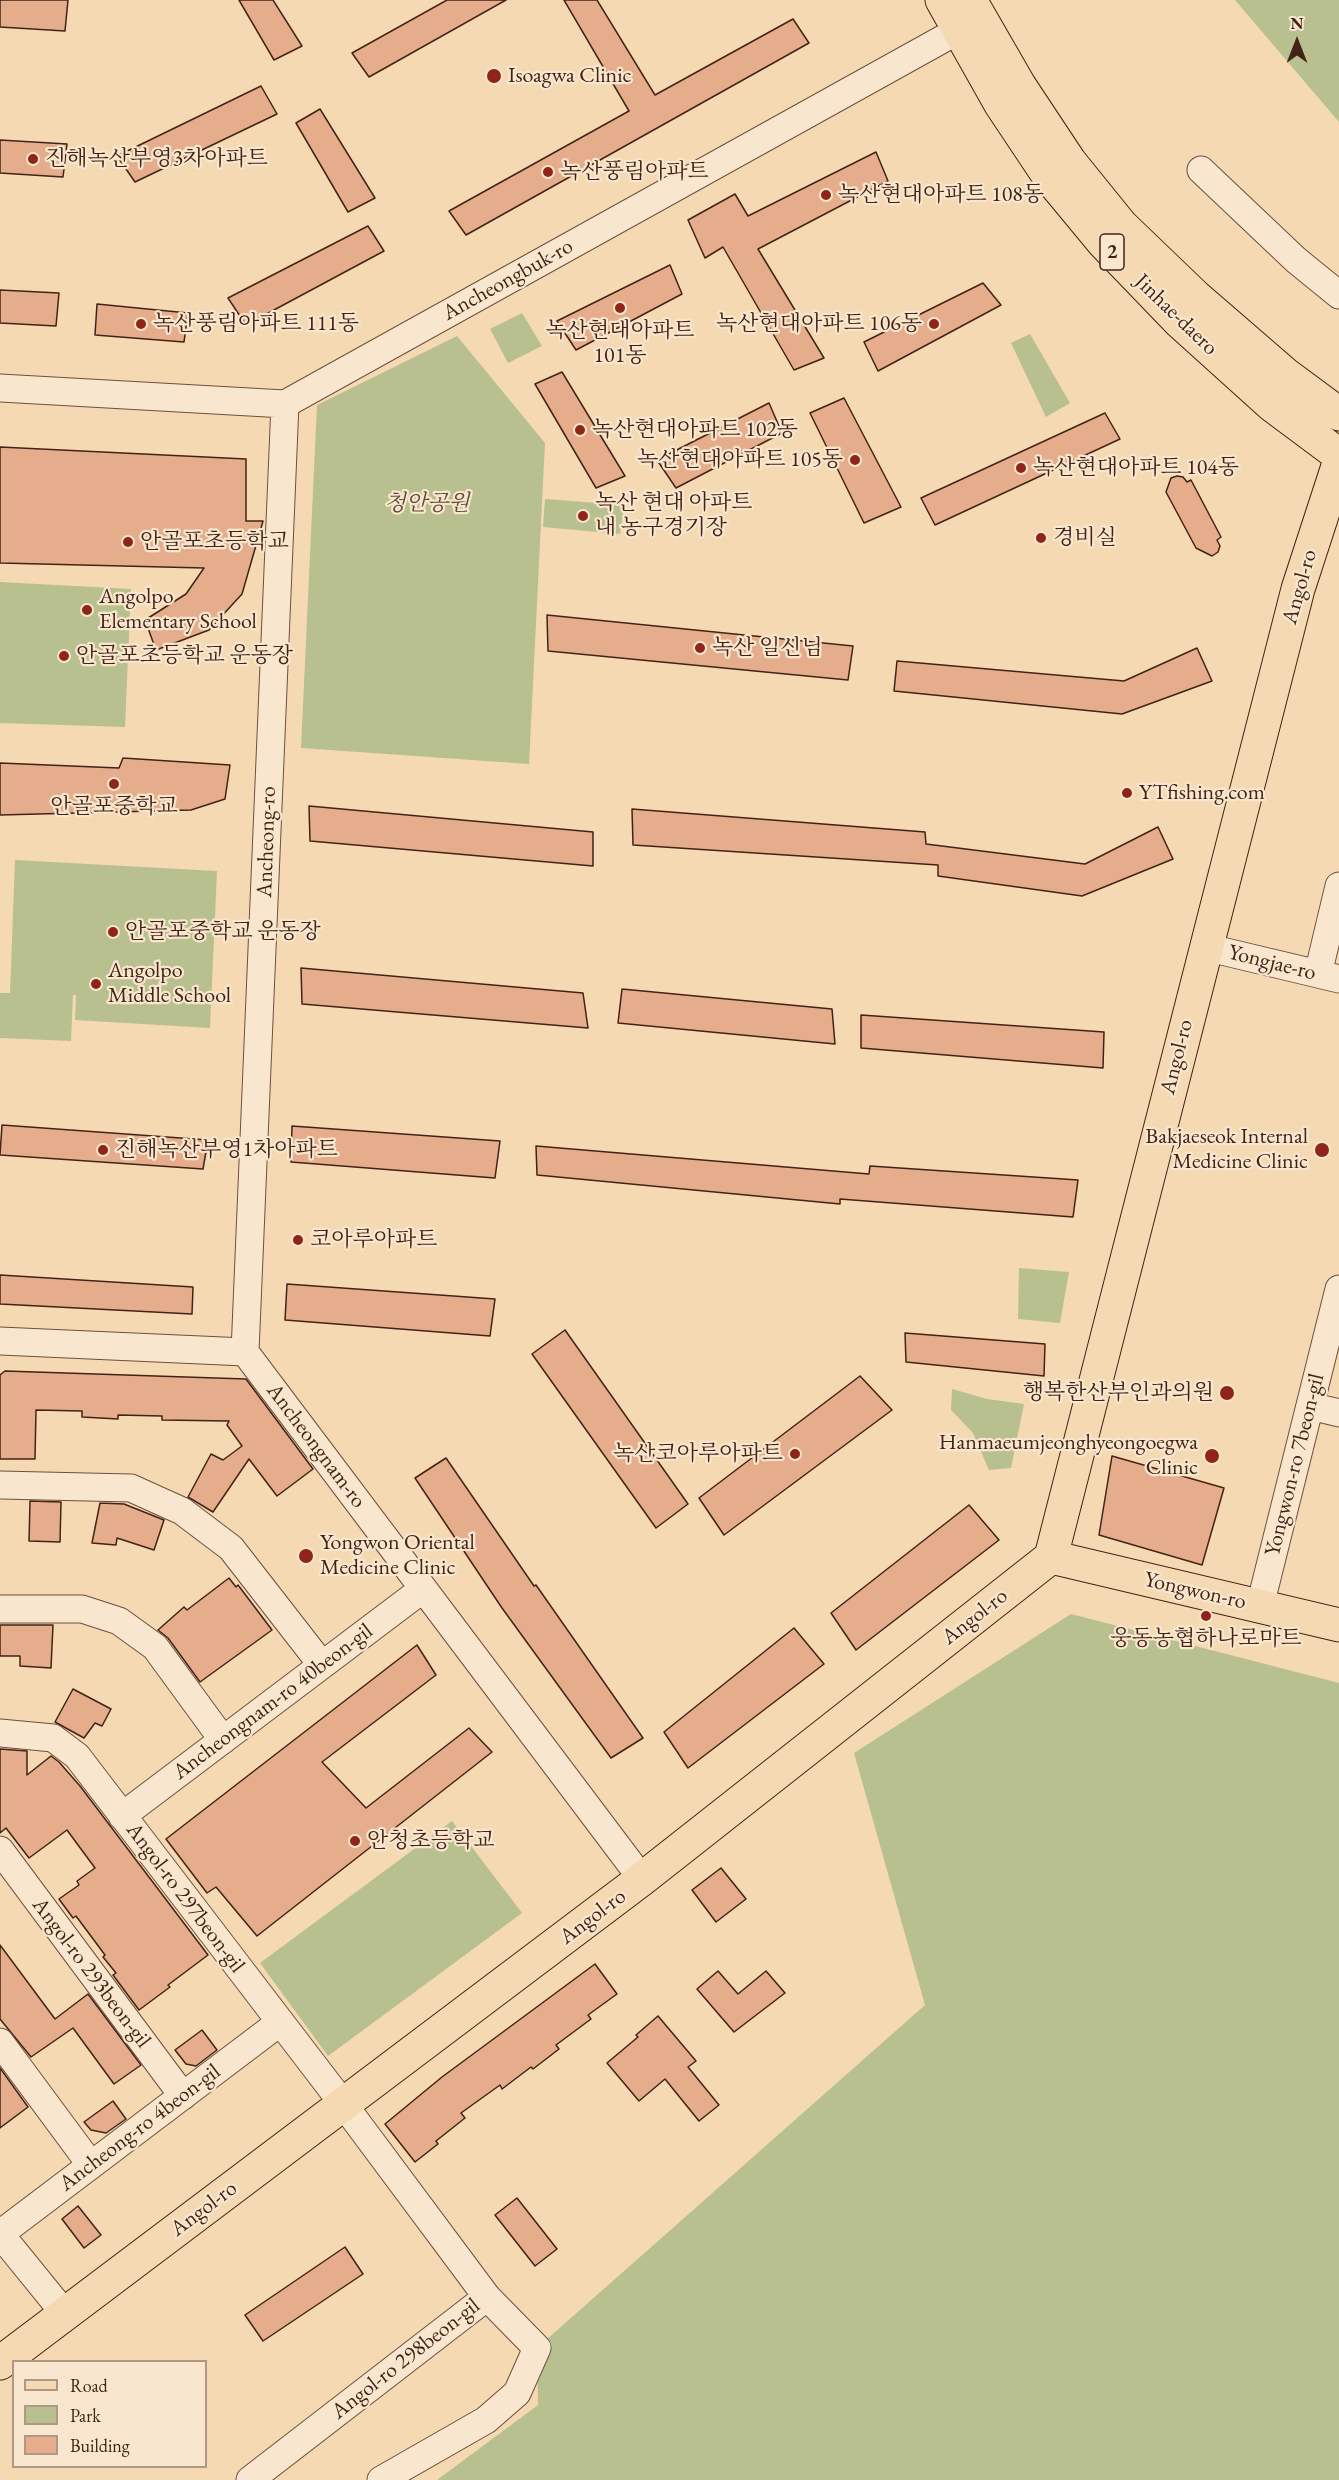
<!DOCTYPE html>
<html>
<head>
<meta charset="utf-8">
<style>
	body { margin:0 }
	#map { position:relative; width:1339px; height:2480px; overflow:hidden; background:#f4d9b3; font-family:"EB Garamond",serif }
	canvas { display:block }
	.legend { position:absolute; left:12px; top:2360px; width:195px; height:108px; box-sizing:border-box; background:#f8e6ce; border:2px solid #af9884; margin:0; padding:8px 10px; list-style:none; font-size:18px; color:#422316 }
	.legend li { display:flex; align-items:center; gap:12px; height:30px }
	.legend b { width:30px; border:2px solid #af9884 }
	.north { position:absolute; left:1267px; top:12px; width:60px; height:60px; -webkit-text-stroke:4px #f8e6ce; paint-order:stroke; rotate:0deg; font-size:16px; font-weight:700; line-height:24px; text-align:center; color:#422316 }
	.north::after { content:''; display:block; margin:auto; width:21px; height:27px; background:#422316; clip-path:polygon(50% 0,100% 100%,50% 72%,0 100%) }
</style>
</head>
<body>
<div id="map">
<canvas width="1339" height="2480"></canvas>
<ul class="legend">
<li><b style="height:8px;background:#f4d9b3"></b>Road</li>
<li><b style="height:16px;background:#b8c08f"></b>Park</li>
<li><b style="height:16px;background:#e5ad8b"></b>Building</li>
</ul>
<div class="north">N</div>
</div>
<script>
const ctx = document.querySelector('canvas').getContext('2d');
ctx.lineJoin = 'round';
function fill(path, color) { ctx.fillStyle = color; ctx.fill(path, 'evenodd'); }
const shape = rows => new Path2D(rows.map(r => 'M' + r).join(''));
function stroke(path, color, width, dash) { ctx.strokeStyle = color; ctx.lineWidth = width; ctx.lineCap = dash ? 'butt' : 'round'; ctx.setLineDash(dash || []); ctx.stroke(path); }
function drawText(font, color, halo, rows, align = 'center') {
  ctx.font = font + ' "EB Garamond","Noto Serif KR",serif'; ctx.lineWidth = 4.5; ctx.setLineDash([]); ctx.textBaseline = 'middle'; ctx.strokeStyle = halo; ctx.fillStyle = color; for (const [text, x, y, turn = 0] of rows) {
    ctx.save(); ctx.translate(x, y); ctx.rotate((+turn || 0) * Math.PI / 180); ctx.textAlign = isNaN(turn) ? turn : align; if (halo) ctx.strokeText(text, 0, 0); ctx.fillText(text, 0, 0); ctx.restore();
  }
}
fill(shape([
	[1235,0,1339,0,1339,122],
	[522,313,542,346,508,363,490,329],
	[1030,334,1070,403,1046,417,1011,343],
	[457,336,545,443,529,764,301,748,317,405],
	[545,499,624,505,620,534,543,527],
	[0,582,131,589,125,727,0,723],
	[15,860,217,871,210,1028,75,1020,76,995,73,995,71,1041,0,1038,0,993,10,993],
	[1019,1268,1069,1272,1060,1323,1018,1319],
	[952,1389,987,1399,1024,1404,1011,1468,989,1470,973,1433,951,1410],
	[1071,1614,1339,1683,1339,2480,437,2480,538,2405,537,2348,925,2005,854,1753],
	[452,1821,522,1913,328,2056,260,1963]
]), '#b8c08f');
const building = shape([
	[0,0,68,0,65,31,0,27,0,0],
	[239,0,273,0,302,46,274,60,239,0],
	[447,0,506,0,369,77,352,53,447,0],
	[564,0,597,0,655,95,793,19,809,43,466,235,449,211,629,111,564,0],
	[261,86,277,114,135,182,117,156,261,86],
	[320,109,375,198,348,212,296,123,320,109],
	[0,140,67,144,63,177,0,173,0,140],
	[876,152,888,181,758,249,824,358,794,370,723,247,705,258,688,220,735,194,748,216,876,152],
	[368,226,384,251,246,325,228,298,368,226],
	[670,265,682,294,576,350,557,321,670,265],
	[983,283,1001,305,878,371,864,342,983,283],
	[0,290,59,293,56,326,0,323,0,290],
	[97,304,188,313,184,342,95,335,97,304],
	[562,372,625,476,596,488,535,384,562,372],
	[844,398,901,507,864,523,810,413,844,398],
	[769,403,782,433,676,488,657,460,769,403],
	[1105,413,1120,439,935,525,921,498,1105,413],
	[0,447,246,459,246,521,263,521,242,594,209,630,156,650,145,620,186,594,204,568,0,563,0,447],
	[1177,476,1183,477,1187,482,1191,480,1221,537,1217,540,1220,546,1218,552,1212,556,1196,548,1166,492,1171,478,1177,476],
	[547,615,853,646,848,680,548,651,547,615],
	[1197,648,1212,681,1122,714,894,691,897,661,1124,681,1197,648],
	[123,758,230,765,225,799,191,810,0,815,0,763,119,768,123,758],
	[309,806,593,832,593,866,310,841,309,806],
	[632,809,925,832,926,844,1085,864,1158,827,1173,859,1082,896,938,876,938,865,633,845,632,809],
	[301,968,583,993,588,1028,302,1004,301,968],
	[622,989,832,1009,835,1044,618,1023,622,989],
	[861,1015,1104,1032,1103,1068,861,1048,861,1015],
	[2,1125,208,1140,203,1169,0,1155,2,1125],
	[292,1126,500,1141,495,1178,291,1162,292,1126],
	[536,1146,869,1174,870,1166,1078,1180,1073,1217,840,1199,840,1204,537,1175,536,1146],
	[0,1275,193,1287,192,1314,0,1304,0,1275],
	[287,1284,495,1299,490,1336,285,1320,287,1284],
	[565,1330,688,1504,656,1528,532,1354,565,1330],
	[905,1333,1045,1344,1044,1376,906,1362,905,1333],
	[5,1371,246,1379,313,1469,277,1496,249,1459,213,1512,188,1497,211,1454,223,1460,242,1446,227,1425,229,1421,162,1420,162,1416,118,1415,118,1419,82,1417,82,1411,36,1410,35,1459,0,1459,0,1375,5,1371],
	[860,1376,892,1410,724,1535,699,1498,860,1376],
	[1112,1456,1224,1488,1202,1565,1099,1535,1112,1456],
	[446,1458,534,1586,536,1585,643,1738,611,1758,502,1608,415,1478,446,1458],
	[30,1501,61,1502,60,1542,29,1541,30,1501],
	[100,1503,124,1504,164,1520,154,1550,117,1538,116,1545,92,1543,100,1503],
	[969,1505,999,1540,856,1650,831,1613,969,1505],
	[229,1578,236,1587,238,1585,272,1630,200,1682,168,1638,158,1630,184,1607,187,1610,229,1578],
	[0,1625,53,1625,51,1668,20,1666,20,1656,0,1656,0,1625],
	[794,1628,824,1664,688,1768,664,1732,794,1628],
	[417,1645,436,1675,322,1762,366,1808,469,1728,492,1752,257,1936,216,1887,207,1893,166,1839,417,1645],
	[73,1689,111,1709,102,1726,95,1723,84,1738,55,1722,73,1689],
	[0,1749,27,1751,27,1775,51,1756,59,1762,80,1786,208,1955,168,1985,170,1987,139,2010,113,1975,116,1973,103,1957,105,1955,76,1916,73,1918,59,1899,79,1885,77,1881,95,1868,67,1830,29,1858,6,1828,0,1833,0,1749],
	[721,1868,746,1899,716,1922,692,1890,721,1868],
	[0,1945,55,2019,88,1994,141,2065,114,2084,73,2028,31,2057,0,2019,0,1945],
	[595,1964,617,1994,588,2015,591,2019,556,2045,559,2049,533,2069,531,2067,502,2089,500,2085,461,2113,465,2118,436,2141,438,2144,415,2162,385,2124,442,2077,595,1964],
	[718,1971,738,1994,766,1971,785,1993,734,2032,697,1989,718,1971],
	[658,2016,696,2061,688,2067,719,2105,699,2121,665,2079,639,2101,607,2063,638,2037,636,2035,658,2016],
	[202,2030,217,2050,196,2066,186,2064,175,2050,202,2030],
	[0,2068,28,2107,0,2128,0,2068],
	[113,2101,126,2119,106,2133,91,2130,84,2122,113,2101],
	[517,2198,557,2249,535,2266,495,2215,517,2198],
	[78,2206,101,2235,84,2248,62,2219,78,2206],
	[345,2247,363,2274,263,2341,245,2315,345,2247]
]);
fill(building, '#e5ad8b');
stroke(building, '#422316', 1.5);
const minor = shape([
	[1201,170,1296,260,1339,295],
	[0,388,285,404,977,20],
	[1205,947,1339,979],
	[1318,974,1339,886],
	[0,1341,245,1352,642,1879],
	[245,1352,285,404],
	[1310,1406,1339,1413],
	[0,1485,131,1488,182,1511,231,1548,322,1665],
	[1260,1606,1339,1289],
	[0,1609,82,1609,119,1621,155,1647,223,1740],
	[0,1733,53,1738,77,1756,344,2105,487,2297,537,2348,517,2393,486,2420,381,2480],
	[122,1816,423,1589],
	[0,1850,183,2096],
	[0,2042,91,2165],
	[0,2234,279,2023],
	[0,2234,65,2314],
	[250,2480,487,2297]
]);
const major = shape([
	[942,0,1000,103,1050,178,1103,242,1180,322,1272,405,1339,455],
	[970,0,1019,85,1070,162,1121,225,1196,297,1285,374,1339,414],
	[1051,1557,1339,1625],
	[0,2363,642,1879,1051,1557,1298,589,1339,463]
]);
stroke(minor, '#6e503d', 29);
stroke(major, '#422316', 35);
stroke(minor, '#f8e6ce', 27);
stroke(major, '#f4d9b3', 33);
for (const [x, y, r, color] of [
	[494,76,8,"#8f2418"],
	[33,159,6,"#8f2418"],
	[548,172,6,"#8f2418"],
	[826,195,6,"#8f2418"],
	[620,308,6,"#8f2418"],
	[141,324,6,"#8f2418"],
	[934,324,6,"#8f2418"],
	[580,430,6,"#8f2418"],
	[855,460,6,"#8f2418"],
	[1021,468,6,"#8f2418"],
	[583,516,6,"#8f2418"],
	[1041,538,6,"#8f2418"],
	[128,542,6,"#8f2418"],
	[87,610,6,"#8f2418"],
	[700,648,6,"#8f2418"],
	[64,656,6,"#8f2418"],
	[114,784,6,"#8f2418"],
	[1127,793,6,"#8f2418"],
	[113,932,6,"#8f2418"],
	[96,984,6,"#8f2418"],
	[103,1150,6,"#8f2418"],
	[1322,1150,8,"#8f2418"],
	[298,1240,6,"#8f2418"],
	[1227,1393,8,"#8f2418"],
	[795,1454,6,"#8f2418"],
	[1212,1456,8,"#8f2418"],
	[306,1556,8,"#8f2418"],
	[1206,1616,6,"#8f2418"],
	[355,1841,6,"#8f2418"]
]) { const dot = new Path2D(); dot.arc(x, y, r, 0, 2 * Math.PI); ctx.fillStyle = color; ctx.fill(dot); stroke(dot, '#f8e6ce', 2); }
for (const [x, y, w] of [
	[1112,252,24]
]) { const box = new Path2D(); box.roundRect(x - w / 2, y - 18, w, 36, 4.5); ctx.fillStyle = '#f8e6ce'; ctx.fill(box); stroke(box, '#422316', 1.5); }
drawText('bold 21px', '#422316', null, [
	["2",1112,252]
]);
drawText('22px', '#422316', '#f8e6ce', [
	["Isoagwa Clinic",508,76],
	["진해녹산부영3차아파트",45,159],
	["녹산풍림아파트",560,172],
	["녹산현대아파트 108동",838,195],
	["녹산풍림아파트 111동",153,324],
	["녹산현대아파트 106동",922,324,"right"],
	["녹산현대아파트",620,331,"center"],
	["101동",620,356,"center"],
	["녹산현대아파트 102동",592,430],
	["녹산현대아파트 105동",843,460,"right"],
	["녹산현대아파트 104동",1033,468],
	["녹산 현대 아파트",595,503],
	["내 농구경기장",595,528],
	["경비실",1053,538],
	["안골포초등학교",140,542],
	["Angolpo",99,597],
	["Elementary School",99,622],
	["녹산 일신님",712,648],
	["안골포초등학교 운동장",76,656],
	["YTfishing.com",1139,793],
	["안골포중학교",114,807,"center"],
	["안골포중학교 운동장",125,932],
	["Angolpo",108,971],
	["Middle School",108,996],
	["Bakjaeseok Internal",1308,1137,"right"],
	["Medicine Clinic",1308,1162,"right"],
	["진해녹산부영1차아파트",115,1150],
	["코아루아파트",310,1240],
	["행복한산부인과의원",1214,1393,"right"],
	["Hanmaeumjeonghyeongoegwa",1198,1443,"right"],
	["Clinic",1198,1468,"right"],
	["녹산코아루아파트",783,1454,"right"],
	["Yongwon Oriental",320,1543],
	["Medicine Clinic",320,1568],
	["웅동농협하나로마트",1206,1639,"center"],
	["안청초등학교",367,1841]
], 'left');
drawText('22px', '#422316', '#f8e6ce', [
	["Ancheongbuk-ro",508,280,-29],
	["Jinhae-daero",1176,315,44],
	["Angol-ro",1300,587,-74],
	["Ancheong-ro",267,842,-88],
	["Yongjae-ro",1272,963,14],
	["Angol-ro",1177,1057,-76],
	["Ancheongnam-ro",316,1446,53],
	["Yongwon-ro 7beon-gil",1295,1465,-76],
	["Yongwon-ro",1195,1591,13],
	["Angol-ro",975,1617,-38],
	["Ancheongnam-ro 40beon-gil",273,1702,-37],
	["Angol-ro 297beon-gil",185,1898,53],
	["Angol-ro",593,1917,-37],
	["Angol-ro 293beon-gil",91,1973,53],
	["Ancheong-ro 4beon-gil",140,2128,-37],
	["Angol-ro",204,2209,-37],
	["Angol-ro 298beon-gil",406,2359,-38]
]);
drawText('italic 22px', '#604a34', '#f8e6ce', [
	["청안공원",427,504]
]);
</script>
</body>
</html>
